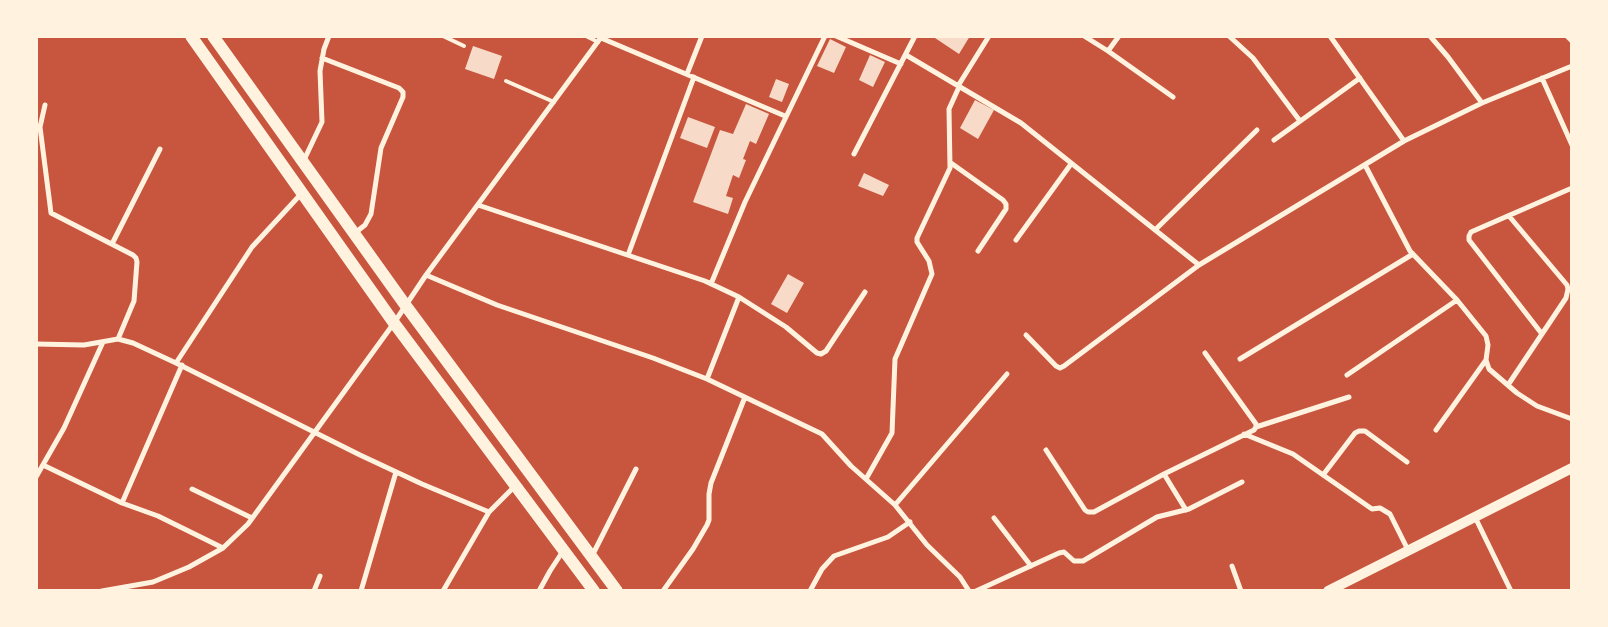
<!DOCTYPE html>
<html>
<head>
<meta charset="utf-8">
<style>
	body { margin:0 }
	#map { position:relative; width:1608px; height:627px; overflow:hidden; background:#c8553d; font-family:"Golos Text",sans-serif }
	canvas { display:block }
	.frame { position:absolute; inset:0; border:38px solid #fff3e0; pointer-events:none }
</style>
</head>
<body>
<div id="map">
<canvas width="1608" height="627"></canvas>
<div class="frame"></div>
</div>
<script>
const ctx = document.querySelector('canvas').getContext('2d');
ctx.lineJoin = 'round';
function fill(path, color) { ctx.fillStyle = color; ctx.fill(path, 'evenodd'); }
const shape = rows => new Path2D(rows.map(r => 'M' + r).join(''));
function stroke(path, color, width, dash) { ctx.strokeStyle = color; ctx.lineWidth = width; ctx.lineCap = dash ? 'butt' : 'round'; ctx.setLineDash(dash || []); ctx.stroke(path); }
fill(shape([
	[936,36,970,36,959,54,935,38],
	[830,39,846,47,834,73,817,66],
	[473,46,502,56,494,79,465,69],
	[870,55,885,62,873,87,859,80],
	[776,79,789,84,782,102,769,97],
	[975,100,994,110,978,139,960,128],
	[746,104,769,114,756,144,750,141,743,159,746,160,739,178,733,175,726,196,733,198,728,214,693,202,720,130,733,134],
	[688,117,715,127,707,148,680,138],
	[864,173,889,185,883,196,858,186],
	[788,274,804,283,787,313,771,304]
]), '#f7dbc8');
stroke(shape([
	[443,36,464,46],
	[586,36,598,42],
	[506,81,554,102]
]), '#fff3e0', 4);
stroke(shape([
	[836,36,901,64],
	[1084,36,1108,51,1173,97],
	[1229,36,1253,58,1300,121],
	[1330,36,1404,141],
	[1430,36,1448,57,1482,103],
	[1567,36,1572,41],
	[601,38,785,116],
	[1108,51,1119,36],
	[906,55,1021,123,1199,265],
	[322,58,399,88,403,92,403,97,381,148,371,214,365,225,355,233],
	[687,74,702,36],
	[1542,78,1572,145],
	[958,86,989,36],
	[45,105,40,127,51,213,133,255,136,258,137,262,134,301,118,339],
	[1274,140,1360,78],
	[854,154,915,36],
	[304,160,322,122,320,71,324,49,329,36],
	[951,163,1003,200,1006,204,1006,209,978,251],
	[1365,165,1410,251,1457,300,1486,336,1488,345,1486,360,1489,369,1517,393,1537,406,1572,419],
	[301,194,252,247,176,363,360,455,422,484,489,512,515,486],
	[478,205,705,281,739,297,786,327,817,353,821,354,826,351,865,292],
	[1155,230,1257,130],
	[1016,240,1071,164],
	[112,244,160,149],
	[628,255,694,77],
	[426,275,497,305,653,358,707,379,822,434,851,466,895,505,927,545,960,577,969,591],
	[711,284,745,202,825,36],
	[1542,334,1469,240,1469,236,1471,232,1572,188],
	[1026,335,1056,366,1060,368,1064,366,1199,265,1404,141,1482,103,1572,66],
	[36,344,84,345,118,339,133,343,176,363],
	[1240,359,1413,254],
	[1347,375,1457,300],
	[707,379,739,297],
	[1508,385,1566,298,1568,289,1567,285,1509,216],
	[1256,427,1349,397],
	[1436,430,1486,360],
	[1244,434,1293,454,1372,509,1380,508,1390,514,1408,550],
	[1046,450,1085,510,1088,512,1094,512,1164,474,1254,430,1256,427,1256,424,1205,353],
	[43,465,122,503,158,516,223,548],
	[1164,474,1186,510],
	[1323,475,1355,433,1359,431,1365,431,1407,462],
	[36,477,64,428,103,342],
	[866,479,892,433,895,359,932,274,929,261,917,242,917,238,950,168,949,109,959,87],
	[192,489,252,518],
	[122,503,182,365],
	[895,505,1007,374],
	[1475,517,1511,591],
	[994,518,1031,566],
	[592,556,636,469],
	[1232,566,1241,591],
	[102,591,153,582,189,567,223,548,248,524,394,323,426,275,602,36],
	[314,591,320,576],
	[361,591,396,472],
	[443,591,489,512],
	[539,591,550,571,563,551],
	[663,591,693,549,707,525,709,520,709,494,711,483,745,397],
	[810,591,822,569,834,556,888,537,910,522],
	[976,591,1059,553,1064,552,1074,561,1083,561,1157,517,1189,509,1242,482]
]), '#fff3e0', 5);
stroke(shape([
	[1328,591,1572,468]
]), '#fff3e0', 10);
stroke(shape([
	[191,36,394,323,594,591],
	[213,36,406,306,617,591]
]), '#fff3e0', 12);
</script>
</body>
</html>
